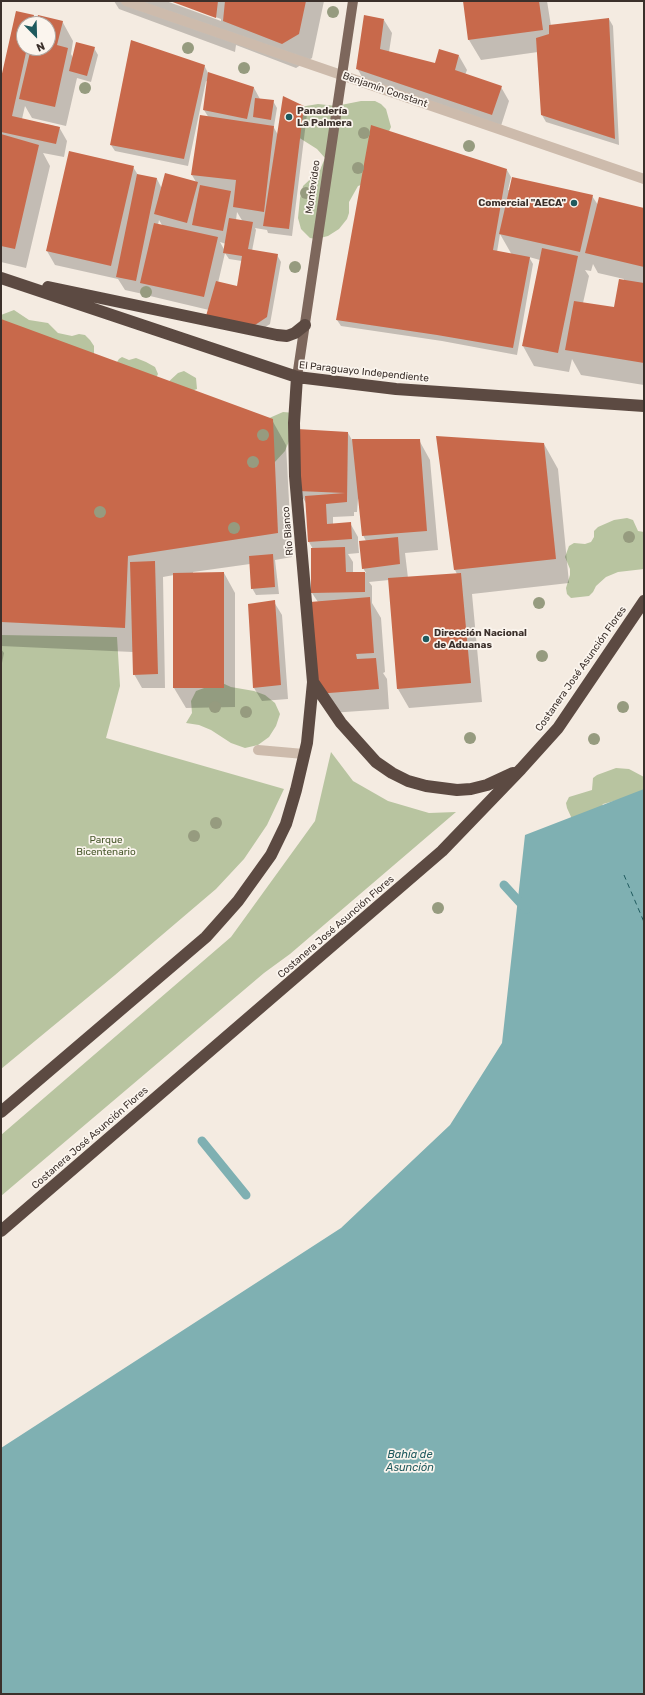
<!DOCTYPE html>
<html>
<head>
<meta charset="utf-8">
<style>
	body { margin:0 }
	#map { position:relative; width:645px; height:1695px; overflow:hidden; background:#f4ebe1; font-family:Rubik,sans-serif }
	canvas { display:block }
	.frame { position:absolute; inset:0; border:2px solid #3b302b; pointer-events:none }
	.north { position:absolute; left:16px; top:16px; width:40px; height:40px; box-sizing:border-box; background:#fbf5ee; border:1px solid #aea6a0; border-radius:50%; rotate:157deg; font-size:11px; font-weight:700; line-height:16px; text-align:center; color:#3b302b }
	.north::after { content:''; display:block; margin:auto; width:14px; height:18px; background:#1f5a5e; clip-path:polygon(50% 0,100% 100%,50% 72%,0 100%) }
</style>
</head>
<body>
<div id="map">
<canvas width="645" height="1695"></canvas>
<div class="frame"></div>
<div class="north">N</div>
</div>
<script>
const ctx = document.querySelector('canvas').getContext('2d');
ctx.lineJoin = 'round';
function fill(path, color) { ctx.fillStyle = color; ctx.fill(path, 'evenodd'); }
const shape = rows => new Path2D(rows.map(r => 'M' + r).join(''));
function stroke(path, color, width, dash) { ctx.strokeStyle = color; ctx.lineWidth = width; ctx.lineCap = dash ? 'butt' : 'round'; ctx.setLineDash(dash || []); ctx.stroke(path); }
function drawText(font, color, halo, rows, align = 'center') {
  ctx.font = font + ' Rubik,sans-serif'; ctx.lineWidth = 3.5; ctx.setLineDash([]); ctx.textBaseline = 'middle'; ctx.strokeStyle = halo; ctx.fillStyle = color; for (const [text, x, y, turn = 0] of rows) {
    ctx.save(); ctx.translate(x, y); ctx.rotate((+turn || 0) * Math.PI / 180); ctx.textAlign = isNaN(turn) ? turn : align; if (halo) ctx.strokeText(text, 0, 0); ctx.fillText(text, 0, 0); ctx.restore();
  }
}
fill(shape([
	[361,101,375,101,381,104,386,109,391,127,364,184,358,186,349,202,349,213,347,219,339,229,328,236,316,239,310,238,301,229,298,218,300,198,303,186,320,170,325,158,317,149,298,137,300,107,318,104,336,106],
	[14,310,29,320,48,323,58,333,72,336,79,334,85,335,90,340,94,346,94,357,1,344,1,315],
	[122,357,129,360,136,358,146,362,155,367,158,374,153,384,117,362,119,359],
	[184,371,196,378,197,389,183,394,165,385,178,373],
	[283,412,295,413,292,434,285,451,274,463,267,419],
	[627,518,633,520,638,531,644,532,644,569,618,572,606,577,596,586,593,592,589,596,571,598,567,594,566,588,570,575,570,569,565,557,569,546,574,543,585,544,591,542,594,537,594,531,598,527,614,520],
	[1,635,117,637,120,686,106,738,284,789,267,825,244,859,216,889,115,975,1,1069],
	[220,682,231,687,254,691,265,695,275,703,280,714,276,726,269,737,258,745,245,748,231,743,211,730,199,725,186,723,192,713,191,701,196,691],
	[331,752,353,781,388,801,429,813,456,812,290,954,264,973,1,1196,1,1135,231,937,315,821],
	[616,768,629,769,644,777,644,793,603,804,600,809,572,819,567,808,566,803,569,797,592,790,593,778,597,775]
]), '#b8c4a0');
fill(shape([
	[644,789,644,1694,1,1694,1,1448,341,1228,450,1125,502,1043,525,835]
]), '#7fb0b2');
fill(shape([
	[114,1,166,1,221,21,221,19,172,1,324,1,312,58,296,68,236,45,235,52,119,9],
	[464,1,547,1,551,26,609,19,613,26,619,145,546,122,542,115,538,52,481,60,469,40],
	[16,13,33,16,37,24,24,24,24,48,48,48,48,24,37,24,62,21,73,41,71,54,73,58,94,48,98,55,91,82,77,78,66,126,32,118,25,106,22,119,59,127,67,141,64,157,43,153,50,166,26,268,1,262,1,82],
	[384,20,392,33,389,52,436,65,459,56,467,70,465,75,501,87,509,101,500,129,365,82,357,68],
	[204,65,208,73,254,88,260,99,273,101,277,108,274,126,273,126,278,135,303,107,307,114,292,236,268,233,267,230,255,228,256,230,252,251,277,255,281,262,270,324,253,335,209,310,150,296,145,288,143,294,125,290,118,279,55,265,47,251,133,167,138,175,157,179,162,189,196,182,192,175,209,118,204,110,208,82,206,81,188,166,115,151,111,145],
	[237,212,243,222,236,220],
	[159,220,162,225,158,225],
	[220,242,226,244,225,251],
	[225,253,229,259,242,261,238,287,218,283],
	[507,170,511,177,508,190,592,196,598,205,644,209,644,385,581,375,572,359,569,372,534,366,523,346,540,260,529,257,533,264,517,355,442,341,341,326,337,320],
	[500,234,512,255,497,252],
	[593,264,598,273,624,279,615,308,583,303,589,276,585,270,591,271],
	[1,320,272,420,286,445,292,557,275,560,279,594,256,595,252,588,250,564,193,572,193,573,224,573,235,593,235,707,186,708,174,688,174,575,163,577,165,688,142,688,134,674,133,652,1,646],
	[348,433,352,440,419,440,430,460,438,550,405,553,408,578,457,574,455,570,437,437,544,444,558,469,569,583,472,594,482,702,409,708,398,689,389,580,369,582,372,586,372,603,381,618,385,672,383,673,387,679,389,709,330,713,318,602,312,593,313,549,309,542,307,505,299,491],
	[358,499,359,499,363,535,366,541,358,542,358,537,350,523,333,525,333,517,354,516,354,512,357,512],
	[358,542,360,542,363,568,366,573,353,573,353,562,348,554,359,553],
	[274,602,282,615,288,699,262,701,254,688],
	[1,649,4,653,1,668]
]), '#0003');
stroke(shape([
	[504,885,526,909],
	[202,1141,246,1195]
]), '#7fb0b2', 9);
stroke(shape([
	[624,875,644,922]
]), '#1f5a5e', 1, [5, 4]);
fill(shape([
	[170,1,218,1,216,18],
	[225,1,306,1,299,34,282,44,223,21],
	[463,1,539,1,543,30,468,40],
	[16,11,34,15,32,24,24,24,24,48,27,48,12,116,60,127,56,144,1,132,1,78],
	[38,15,63,21,57,45,68,48,55,107,19,99,31,48,48,48,48,24,36,24],
	[364,15,384,19,380,49,435,63,439,49,459,55,455,70,502,86,492,115,356,69],
	[609,18,615,139,541,115,536,38,549,34,549,25],
	[131,40,205,65,184,159,110,145],
	[76,42,95,47,87,76,69,71],
	[208,72,254,87,247,119,203,110],
	[283,96,304,106,289,229,263,226],
	[255,98,274,100,271,120,253,117],
	[200,115,274,126,264,212,233,207,236,180,191,175],
	[371,125,507,169,493,250,530,257,513,348,437,335,336,320],
	[1,134,39,145,15,249,1,246],
	[69,151,134,166,111,266,46,251],
	[165,173,198,182,187,223,154,214],
	[137,174,157,178,136,281,116,277],
	[512,177,593,195,580,252,499,234],
	[200,185,231,191,223,231,192,225],
	[599,197,644,208,644,267,585,253],
	[229,218,253,222,248,249,278,254,267,317,249,329,206,316,216,281,237,286,242,256,223,253],
	[154,223,218,237,204,297,140,283],
	[542,248,578,256,558,353,522,346],
	[619,279,644,283,644,363,565,350,574,301,614,307],
	[1,319,273,419,278,533,128,556,125,628,1,622],
	[297,429,348,432,347,502,326,504,327,524,351,522,352,539,308,542,305,496,345,493,298,491],
	[436,436,544,443,556,559,454,570],
	[352,439,420,439,427,531,362,536],
	[398,537,400,564,362,569,359,541],
	[345,547,346,572,365,572,365,592,311,593,311,548],
	[273,554,275,587,251,589,249,556],
	[155,561,158,674,133,675,130,562],
	[224,572,224,688,173,688,173,573],
	[461,573,471,683,397,689,388,578],
	[370,597,374,653,356,654,357,659,376,658,379,689,317,694,310,602],
	[275,600,281,685,253,688,248,604]
]), '#c8694b');
stroke(shape([
	[258,750,304,754]
]), '#cdbbac', 10);
stroke(shape([
	[126,1,644,179]
]), '#cdbbac', 10);
stroke(shape([
	[297,377,353,1]
]), '#7d675c', 10);
stroke(shape([
	[1,278,297,377,396,389,644,406],
	[48,287,277,335,287,336,295,333,305,325],
	[313,682,341,723,376,762,392,773,408,781,426,786,457,790,471,789,487,785,513,773],
	[1,1112,206,937,238,901,271,855,286,824,296,790,307,743,313,682,295,476,294,423,297,377],
	[1,1231,442,851,521,769,558,728,644,601]
]), '#5c4a42', 12);
ctx.fillStyle = '#969b7f';
for (const [x, y] of [
	[333,12],
	[188,48],
	[244,68],
	[85,88],
	[364,133],
	[469,146],
	[358,168],
	[306,193],
	[295,267],
	[146,292],
	[263,435],
	[253,462],
	[100,512],
	[234,528],
	[629,537],
	[539,603],
	[542,656],
	[215,707],
	[623,707],
	[246,712],
	[470,738],
	[594,739],
	[216,823],
	[194,836],
	[438,908]
]) { ctx.beginPath(); ctx.arc(x, y, 6, 0, 2 * Math.PI); ctx.fill(); }
for (const [x, y, r, color] of [
	[289,117,4,"#1f5a5e"],
	[574,203,4,"#1f5a5e"],
	[426,639,4,"#1f5a5e"]
]) { const dot = new Path2D(); dot.arc(x, y, r, 0, 2 * Math.PI); ctx.fillStyle = color; ctx.fill(dot); stroke(dot, '#fbf5ee', 1.5); }
drawText('10px', '#3b302b', '#fbf5ee', [
	["Benjamín Constant",385,90,19],
	["Montevideo",313,187,-82],
	["El Paraguayo Independiente",364,372,6],
	["Río Blanco",288,531,-95],
	["Costanera José Asunción Flores",581,669,-55],
	["Costanera José Asunción Flores",336,927,-41],
	["Costanera José Asunción Flores",90,1138,-41]
]);
drawText('bold 10px', '#3b302b', '#fbf5ee', [
	["Panadería",297,111],
	["La Palmera",297,123],
	["Comercial \"AECA\"",566,203,"right"],
	["Dirección Nacional",434,633],
	["de Aduanas",434,645]
], 'left');
drawText('10px', '#4a5a2e', '#fbf5ee', [
	["Parque",106,840],
	["Bicentenario",106,852]
]);
drawText('italic 11px', '#1f5a5e', '#fbf5ee', [
	["Bahía de",410,1455],
	["Asunción",410,1468]
]);
</script>
</body>
</html>
